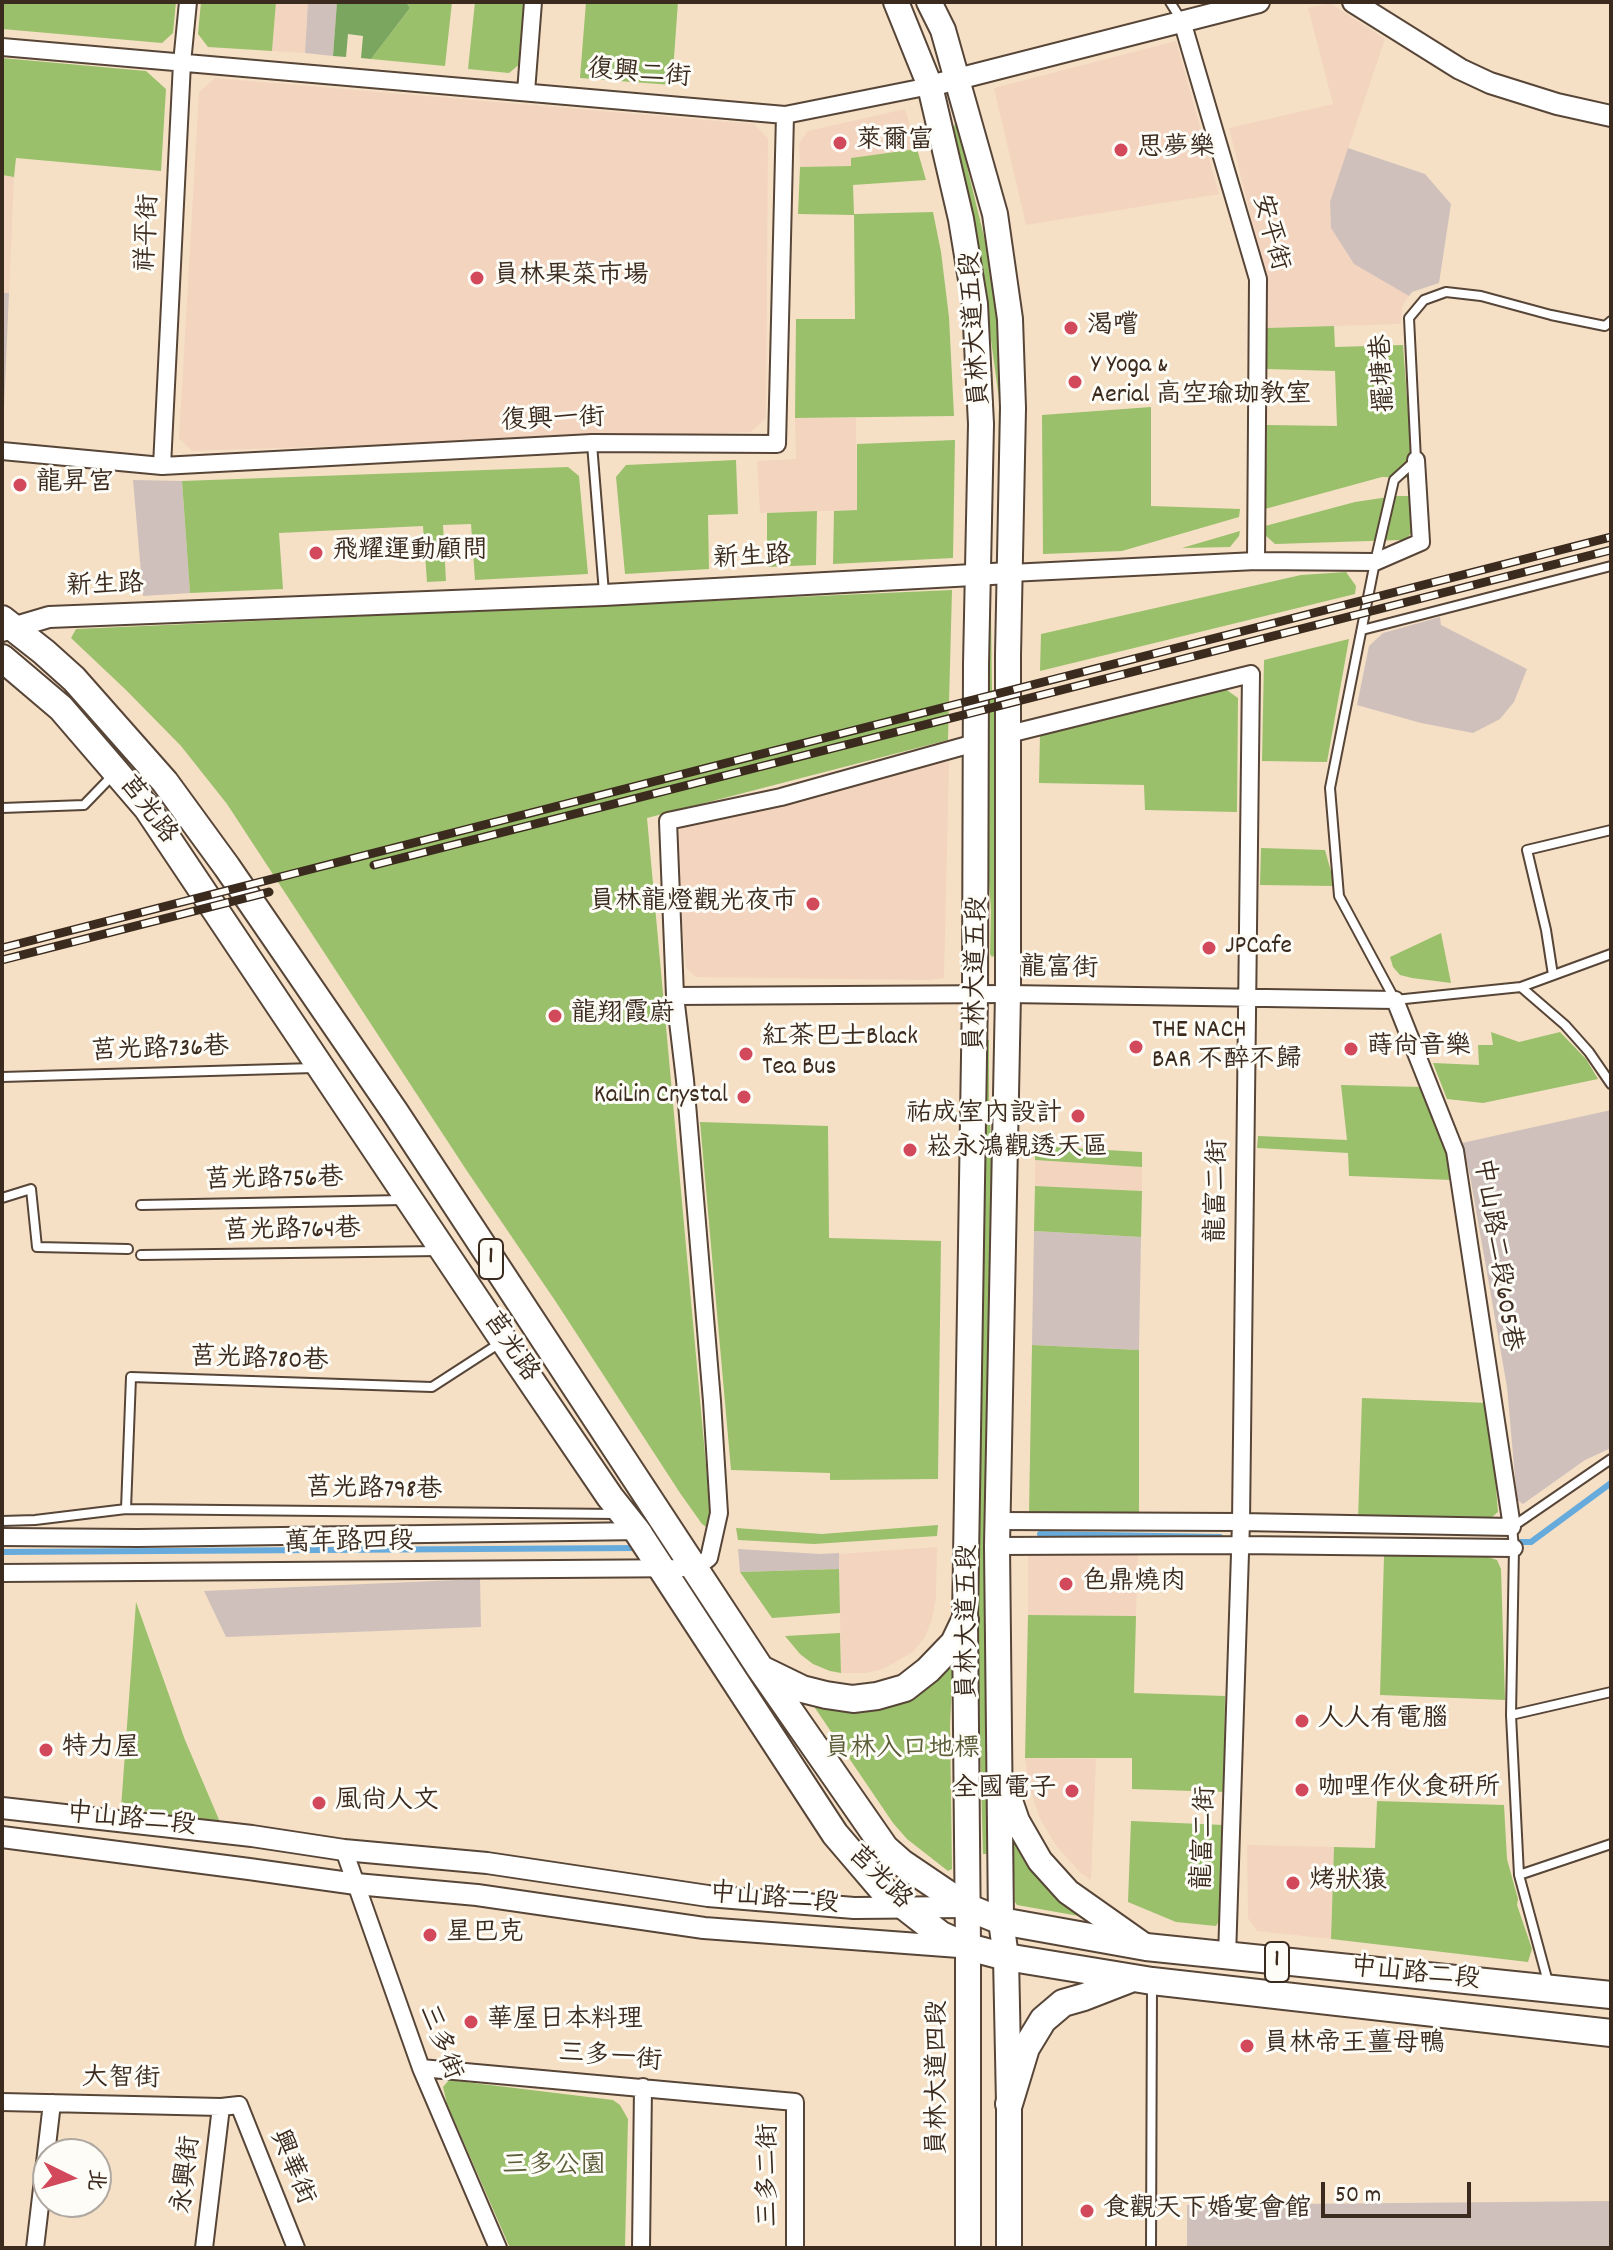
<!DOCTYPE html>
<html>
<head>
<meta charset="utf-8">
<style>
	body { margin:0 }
	#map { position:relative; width:1613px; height:2250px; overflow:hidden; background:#f5e0c6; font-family:Dekko,"LXGW WenKai TC",sans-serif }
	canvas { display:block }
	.frame { position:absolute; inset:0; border:4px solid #3b2a1e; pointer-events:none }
	.north { position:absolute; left:32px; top:2138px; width:80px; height:80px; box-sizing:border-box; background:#fdfcf7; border:2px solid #afa8a0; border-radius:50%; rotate:95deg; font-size:22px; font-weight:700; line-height:32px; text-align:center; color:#3b2a1e }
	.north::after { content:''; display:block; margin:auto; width:28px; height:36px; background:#d1495b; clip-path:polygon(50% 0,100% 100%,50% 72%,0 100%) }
	.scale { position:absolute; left:1321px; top:2182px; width:150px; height:36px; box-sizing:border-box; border:4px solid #3b2a1e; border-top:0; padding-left:10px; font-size:24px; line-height:28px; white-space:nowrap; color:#3b2a1e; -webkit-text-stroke:6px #fdfcf7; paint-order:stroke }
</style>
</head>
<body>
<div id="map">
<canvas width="1613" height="2250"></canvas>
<div class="frame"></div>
<div class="north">北</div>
<div class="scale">50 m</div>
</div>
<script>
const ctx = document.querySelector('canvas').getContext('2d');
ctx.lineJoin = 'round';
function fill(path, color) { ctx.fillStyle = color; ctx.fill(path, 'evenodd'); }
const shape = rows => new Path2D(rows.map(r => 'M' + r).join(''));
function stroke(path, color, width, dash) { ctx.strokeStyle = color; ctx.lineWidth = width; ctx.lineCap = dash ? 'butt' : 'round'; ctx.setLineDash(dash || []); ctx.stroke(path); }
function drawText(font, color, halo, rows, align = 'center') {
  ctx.font = font + ' Dekko,"LXGW WenKai TC",sans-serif'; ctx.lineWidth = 6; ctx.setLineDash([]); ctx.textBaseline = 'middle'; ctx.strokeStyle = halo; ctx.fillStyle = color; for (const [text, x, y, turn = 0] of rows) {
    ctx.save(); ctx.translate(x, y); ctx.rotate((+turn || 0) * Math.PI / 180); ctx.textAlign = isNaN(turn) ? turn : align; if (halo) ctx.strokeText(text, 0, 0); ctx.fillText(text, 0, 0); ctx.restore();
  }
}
fill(shape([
	[276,2,308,2,305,53,272,51],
	[1330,3,1385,39,1330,202,1331,227,1354,264,1409,296,1402,307,1401,324,1267,328,1268,287,1229,128,1333,104,1308,8],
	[1176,41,1219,194,1026,225,994,88],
	[215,78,754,124,768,138,766,418,751,432,192,451,179,438,199,92],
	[905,109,917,149,852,158,852,166,800,167,799,143,808,131],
	[2,176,14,177,9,293,2,293],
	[795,418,856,418,857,510,760,513,757,461,796,459],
	[949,762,944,978,929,980,696,977,686,968,675,839,682,827,780,805,936,763],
	[1035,1160,1142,1167,1142,1191,1035,1186],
	[937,1547,936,1598,932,1619,925,1637,913,1652,883,1669,866,1673,841,1673,839,1554],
	[1028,1553,1138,1553,1136,1616,1028,1615],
	[1025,1758,1096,1759,1091,1880,1081,1873,1057,1847,1040,1819,1029,1786],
	[1247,1845,1334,1847,1331,1939,1257,1931,1248,1918]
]), '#f3d4bf');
fill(shape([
	[308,2,337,2,333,56,305,53],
	[1348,148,1425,174,1451,204,1439,283,1412,292,1409,296,1354,264,1331,228,1330,202],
	[2,293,9,293,3,431,2,431],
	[133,480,182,481,190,593,143,596],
	[1440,617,1441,625,1527,669,1514,702,1500,719,1473,733,1421,723,1357,705,1369,646,1383,633],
	[1611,1110,1611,1448,1585,1460,1523,1504,1517,1500,1507,1387,1470,1176,1462,1143],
	[1034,1231,1141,1237,1139,1350,1032,1345],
	[738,1549,820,1554,839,1553,839,1569,740,1572],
	[480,1579,481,1627,226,1637,204,1591],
	[1611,2201,1611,2248,1187,2248,1187,2205]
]), '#cfc0bb');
fill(shape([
	[2,2,176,2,173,33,162,43,2,29],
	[201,2,276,2,272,51,208,47,198,34],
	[406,2,452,2,445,66,371,59,410,8],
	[475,2,525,2,521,63,509,73,468,69],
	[586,2,678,2,672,85,580,78],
	[2,58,146,71,166,89,161,171,16,158,14,177,2,175],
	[955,123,957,125,987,249,996,307,1002,383,1001,520,998,520,999,399,977,237,953,132],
	[917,149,926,180,853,185,854,214,933,212,941,252,949,317,954,416,795,418,796,319,855,319,854,215,798,214,800,167,851,166,851,158],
	[1334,326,1335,347,1403,345,1413,478,1382,477,1265,509,1267,425,1337,426,1335,371,1267,369,1267,328],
	[1151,407,1151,506,1240,509,1239,517,1122,551,1043,554,1042,415],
	[955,440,953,558,833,564,834,511,857,510,857,444],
	[736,460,738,514,708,515,709,569,625,574,616,477,626,465],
	[568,467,579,476,588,574,475,580,471,524,443,525,446,581,427,582,423,526,279,533,283,589,190,593,182,481],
	[1395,496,1413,496,1412,532,1408,537,1401,540,1275,544,1265,535,1265,526,1355,502],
	[817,511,816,565,767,567,767,513],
	[1240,531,1239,536,1230,547,1182,548],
	[1346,572,1356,586,1355,594,1040,671,1041,634,1301,575],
	[952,590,948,740,647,818,712,1531,702,1524,680,1493,556,1302,467,1171,227,804,181,746,126,690,71,638,76,629],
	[987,612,991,612,992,691,997,705,995,955,992,957,990,954,991,910,986,839],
	[1349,639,1327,762,1262,761,1264,660],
	[1224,688,1238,698,1237,812,1145,810,1144,785,1039,783,1040,734],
	[1261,848,1325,850,1335,886,1260,885],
	[1441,933,1451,983,1412,978,1400,975,1393,967,1390,957],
	[1491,1032,1519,1042,1560,1032,1586,1059,1598,1079,1483,1103,1447,1099,1433,1063,1479,1065,1478,1045,1493,1045],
	[984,1040,989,1040,989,1098,992,1162,987,1854,983,1854,979,1709,974,1666],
	[1341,1085,1422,1087,1444,1147,1452,1180,1349,1176,1348,1153,1257,1148,1258,1136,1347,1140],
	[700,1122,828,1126,829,1238,941,1241,938,1479,830,1480,830,1473,731,1470],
	[1035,1146,1142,1152,1142,1167,1035,1160],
	[1035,1186,1142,1191,1141,1237,1034,1231],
	[1032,1345,1139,1350,1139,1516,1029,1513],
	[1362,1398,1489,1403,1498,1512,1486,1522,1358,1520],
	[938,1525,937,1536,814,1544,738,1540,736,1528,822,1534],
	[1384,1556,1485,1556,1497,1560,1501,1569,1505,1700,1380,1695],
	[839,1569,840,1613,772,1618,740,1572],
	[136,1602,185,1740,220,1822,121,1808],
	[1028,1615,1136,1616,1134,1693,1225,1696,1224,1792,1132,1789,1132,1758,1025,1758],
	[840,1633,841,1673,830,1671,813,1664,800,1654,785,1636],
	[953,1662,950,1725,952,1869,948,1871,907,1839,893,1823,813,1705],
	[1377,1801,1504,1805,1507,1859,1518,1899,1517,1905,1532,1949,1528,1962,1331,1939,1334,1847,1375,1848],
	[1131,1821,1224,1825,1222,1917,1216,1926,1176,1922,1128,1902],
	[1019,1843,1080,1912,1079,1916,1017,1905,1015,1902,1013,1844],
	[449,2080,613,2100,620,2105,628,2119,625,2248,510,2248,447,2104,443,2087]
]), '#9ac06b');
fill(shape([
	[337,2,406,2,410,8,371,59,361,58,363,36,348,34,346,57,333,56]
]), '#7ba65f');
stroke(shape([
	[1040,1534,1220,1537],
	[1512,1542,1531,1542,1611,1483],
	[2,1552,638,1548]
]), '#67abdc', 6);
const service = shape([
	[1170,2,1182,21],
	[1611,321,1605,326,1551,315,1481,296,1446,292,1424,300,1409,318,1416,460,1394,480,1375,562,1330,788,1339,896,1395,1000,1521,987,1565,1025,1589,1052,1611,1084],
	[592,444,604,593],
	[1362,630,1611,566],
	[2,808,84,805,113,775],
	[1553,975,1546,930,1527,850,1611,830],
	[1521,987,1611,954],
	[2,1077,314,1068],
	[2,1198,31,1189,37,1247,128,1249],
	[141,1205,403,1200],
	[141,1255,439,1251],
	[126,1509,131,1377,432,1387,500,1343],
	[2,1521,35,1520,126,1509,617,1514],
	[1511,1715,1611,1692],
	[1519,1875,1611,1844],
	[1548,1982,1519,1875,1511,1715,1514,1548,1512,1527,1611,1459],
	[1151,2248,1152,1986]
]);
const minor = shape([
	[1182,21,1258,279,1256,561],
	[2,47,785,115,930,86],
	[526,92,533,2],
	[2,451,162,466,592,443,777,444,785,115],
	[162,466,182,63,188,2],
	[1010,573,1256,561,1375,562,1421,542,1416,460],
	[1009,734,1251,674,1241,1522,1227,1957],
	[675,996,1008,994,1395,1000,1455,1151,1512,1527,1241,1522,998,1521],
	[2,1537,138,1538,643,1531],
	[997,1546,1240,1545,1514,1548],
	[2,1573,696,1568,709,1558,719,1513,712,1401,685,1080,675,996,668,821,781,797,975,743],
	[344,1850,421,2068,498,2248],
	[421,2068,795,2102,795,2248],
	[2,2102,221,2107,239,2105,296,2248],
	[35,2248,52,2103],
	[204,2248,221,2107],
	[641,2248,643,2087]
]);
const tertiary = shape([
	[1353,2,1460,69,1490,83,1557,104,1611,116],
	[930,86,1259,2],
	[2,631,49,617,604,595,1010,573],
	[2,1808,252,1836,344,1850,487,1863,708,1896,854,1908,967,1907],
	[2,1837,249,1869,356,1884,477,1895,704,1928,959,1947]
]);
const secondary = shape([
	[896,2,930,86,961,219,975,304,981,424,976,664,975,994,965,1620,968,1947,968,2248],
	[929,2,943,30,995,214,1010,319,1013,408,1008,655,1008,994,997,1546,1001,1921,1006,1957,1009,2104,1009,2248],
	[1006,1789,1017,1821,1040,1861,1068,1892,1146,1947]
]);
const primary = shape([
	[2,619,44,652,74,679,165,782,227,867,395,1112,760,1668,885,1848,902,1863,967,1907,1001,1921,1146,1947,1611,1995],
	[2,658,61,708,147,808,504,1341,610,1497,637,1531,835,1834,882,1889,941,1935,968,1947,1006,1957,1152,1981,1611,2033],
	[763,1670,802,1689,826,1695,853,1699,877,1696,905,1688,928,1670,954,1643,965,1620],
	[1009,2104,1026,2048,1043,2020,1063,2003,1084,1997,1133,1978]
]);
stroke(service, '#574537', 12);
stroke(minor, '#574537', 20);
stroke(tertiary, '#574537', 24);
stroke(secondary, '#574537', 28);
stroke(primary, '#574537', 30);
stroke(service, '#fff', 8);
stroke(minor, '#fff', 16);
stroke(tertiary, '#fff', 20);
stroke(secondary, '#fff', 24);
stroke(primary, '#fff', 26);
const rail = shape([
	[374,865,1611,550],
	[2,948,1611,537],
	[2,960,269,892]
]);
stroke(rail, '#3b2a1e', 9);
stroke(rail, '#fdfcf7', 6, [18]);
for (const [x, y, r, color] of [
	[840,143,8,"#d1495b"],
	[1121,150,8,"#d1495b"],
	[477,278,8,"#d1495b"],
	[1071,328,8,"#d1495b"],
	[1075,382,8,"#d1495b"],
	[20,485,8,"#d1495b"],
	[316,553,8,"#d1495b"],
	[813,904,8,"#d1495b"],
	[1209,948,8,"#d1495b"],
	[555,1016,8,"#d1495b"],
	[1136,1047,8,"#d1495b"],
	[1351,1049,8,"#d1495b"],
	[746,1054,8,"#d1495b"],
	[744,1097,8,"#d1495b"],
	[1078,1116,8,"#d1495b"],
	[910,1150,8,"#d1495b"],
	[1066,1584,8,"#d1495b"],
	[1302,1721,8,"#d1495b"],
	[46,1750,8,"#d1495b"],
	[1302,1790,8,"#d1495b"],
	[1072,1791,8,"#d1495b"],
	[319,1803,8,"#d1495b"],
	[1293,1883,8,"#d1495b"],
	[430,1935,8,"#d1495b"],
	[471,2022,8,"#d1495b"],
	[1247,2046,8,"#d1495b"],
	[1087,2211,8,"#d1495b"]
]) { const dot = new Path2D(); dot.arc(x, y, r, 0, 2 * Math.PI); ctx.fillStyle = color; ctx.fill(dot); stroke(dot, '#fdfcf7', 3); }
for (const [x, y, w] of [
	[491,1259,24],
	[1277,1962,24]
]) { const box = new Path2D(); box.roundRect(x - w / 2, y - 20, w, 40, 6); ctx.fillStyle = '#fdfcf7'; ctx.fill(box); stroke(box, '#3b2a1e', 2); }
drawText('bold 24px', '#3b2a1e', null, [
	["1",491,1259],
	["1",1277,1962]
]);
drawText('26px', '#3b2a1e', '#fdfcf7', [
	["復興二街",639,76,5],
	["祥平街",150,233,-87],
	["安平街",1268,233,75],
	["員林大道五段",978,329,-94],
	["擺塘巷",1386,373,-93],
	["復興一街",553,422,-2],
	["新生路",752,560,-3],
	["新生路",105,588,-2],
	["莒光路",146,811,53],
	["龍富街",1059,971,1],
	["員林大道五段",979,974,-89],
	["莒光路736巷",160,1052,-2],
	["莒光路756巷",274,1182,-1],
	["龍富二街",1220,1191,-89],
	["莒光路764巷",292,1233,-1],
	["中山路二段605巷",1495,1255,81],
	["莒光路",509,1348,56],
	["莒光路780巷",259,1362,2],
	["莒光路798巷",374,1492,1],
	["萬年路四段",349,1545,-1],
	["員林大道五段",970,1622,-90],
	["中山路二段",131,1822,6],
	["龍富二街",1207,1838,-88],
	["莒光路",878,1879,45],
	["中山路二段",774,1901,5],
	["中山路二段",1415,1976,6],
	["三多街",438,2043,69],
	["三多一街",610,2060,5],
	["員林大道四段",940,2078,-90],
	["大智街",121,2081,1],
	["興華街",290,2168,68],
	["永興街",189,2175,-83],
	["三多二街",771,2175,-90]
]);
drawText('26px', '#3b2a1e', '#fdfcf7', [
	["萊爾富",856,143],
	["思夢樂",1137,150],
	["員林果菜市場",493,278],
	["渴嚐",1087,328],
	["Y Yoga &",1091,367],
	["Aerial 高空瑜珈教室",1091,397],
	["龍昇宮",36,485],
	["飛耀運動顧問",332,553],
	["員林龍燈觀光夜市",797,904,"right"],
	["JPCafe",1225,948],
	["龍翔霞蔚",571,1016],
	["THE NACH",1152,1032],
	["BAR 不醉不歸",1152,1062],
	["紅茶巴士Black",762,1039],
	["Tea Bus",762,1069],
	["蒔尚音樂",1367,1049],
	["KaiLin Crystal",728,1097,"right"],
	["祐成室內設計",1062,1116,"right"],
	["崧永鴻觀透天區",926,1150],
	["色鼎燒肉",1082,1584],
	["人人有電腦",1318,1721],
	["特力屋",62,1750],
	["咖哩作伙食研所",1318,1790],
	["全國電子",1056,1791,"right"],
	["風尚人文",335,1803],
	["烤狀猿",1309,1883],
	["星巴克",446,1935],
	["華屋日本料理",487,2022],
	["員林帝王薑母鴨",1263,2046],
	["食觀天下婚宴會館",1103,2211]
], 'left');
drawText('26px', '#5c5e39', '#fdfcf7', [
	["員林入口地標",902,1751],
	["三多公園",554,2168]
]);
</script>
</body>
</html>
